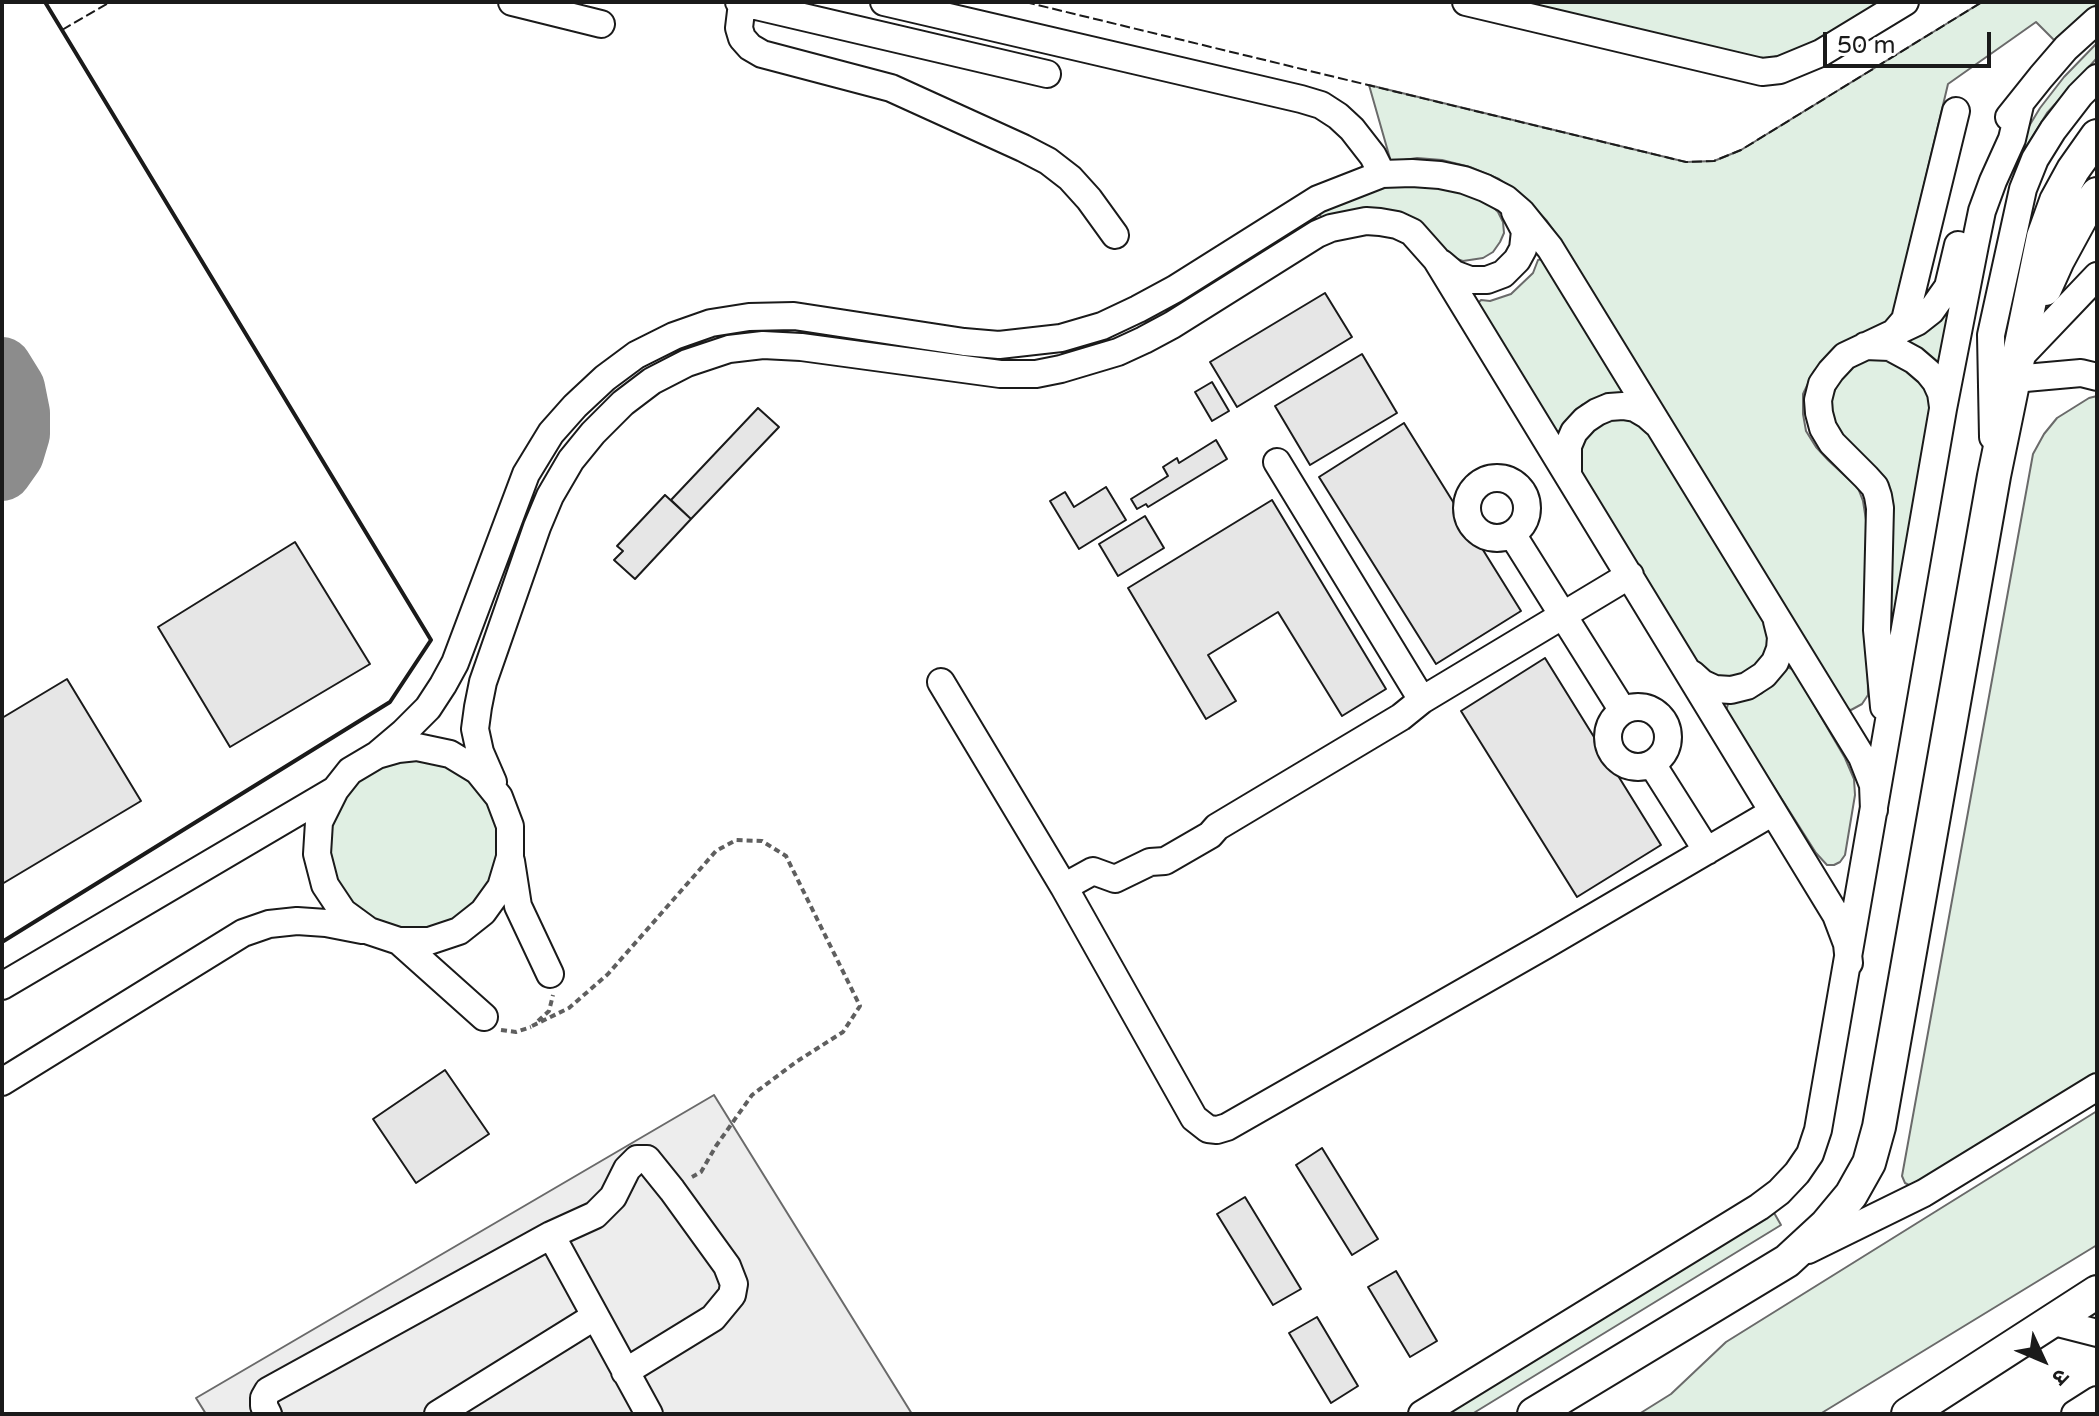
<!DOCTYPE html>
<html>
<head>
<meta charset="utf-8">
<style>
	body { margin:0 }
	#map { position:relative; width:2099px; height:1416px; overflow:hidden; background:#fff; font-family:"Varela Round","Noto Sans Devanagari",sans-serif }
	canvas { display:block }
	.frame { position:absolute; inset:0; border:4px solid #1a1a1a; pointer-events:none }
	.north { position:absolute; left:2003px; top:1320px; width:80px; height:80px; -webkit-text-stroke:6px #fff; paint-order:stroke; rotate:134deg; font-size:22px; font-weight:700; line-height:32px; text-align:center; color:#1a1a1a }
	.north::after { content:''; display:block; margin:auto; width:28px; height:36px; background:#1a1a1a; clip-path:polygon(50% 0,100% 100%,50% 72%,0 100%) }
	.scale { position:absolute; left:1823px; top:32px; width:168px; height:36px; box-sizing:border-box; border:4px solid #1a1a1a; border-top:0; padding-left:10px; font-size:24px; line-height:28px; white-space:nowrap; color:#1a1a1a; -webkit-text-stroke:6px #fff; paint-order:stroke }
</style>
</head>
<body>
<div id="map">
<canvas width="2099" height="1416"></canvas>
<div class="frame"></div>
<div class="north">उ</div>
<div class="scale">50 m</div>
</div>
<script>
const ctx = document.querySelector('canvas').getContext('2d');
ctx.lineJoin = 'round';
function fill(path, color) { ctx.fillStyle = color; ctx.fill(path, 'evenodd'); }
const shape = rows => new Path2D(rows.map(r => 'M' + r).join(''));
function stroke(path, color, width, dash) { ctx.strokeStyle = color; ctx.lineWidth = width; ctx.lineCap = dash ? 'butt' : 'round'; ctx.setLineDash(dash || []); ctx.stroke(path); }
const green = shape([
	[1516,2,1880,2,1809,46,1788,54,1769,58,1745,58,1516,2],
	[1982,2,2097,2,2097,4,2054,40,2036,22,1948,84,1892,319,1878,328,1854,337,1833,351,1814,371,1803,394,1803,414,1806,431,1816,447,1828,460,1858,488,1863,501,1866,520,1868,695,1862,704,1851,710,1847,709,1842,703,1565,247,1547,221,1528,201,1499,179,1470,167,1442,160,1417,158,1391,162,1369,85,1686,162,1714,161,1741,150,1982,2],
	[2097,43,2097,58,2047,113,2022,154,2014,151,2040,108,2064,77,2097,43],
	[1399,185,1444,186,1489,203,1498,212,1503,222,1504,233,1500,242,1493,252,1483,258,1463,261,1457,259,1447,253,1434,238,1323,220,1318,212,1374,189,1399,185],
	[1542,259,1624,392,1620,396,1606,395,1582,405,1560,432,1556,431,1478,303,1481,300,1490,301,1511,294,1533,273,1538,260,1542,259],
	[1944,312,1951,315,1940,369,1900,341,1944,312],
	[1875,357,1898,361,1927,385,1933,408,1892,631,1889,631,1890,507,1834,426,1831,413,1831,399,1841,376,1862,360,1875,357],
	[2097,396,2097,1076,1911,1186,1905,1183,1902,1176,2033,454,2044,434,2057,418,2089,398,2097,396],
	[1624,417,1639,422,1653,434,1768,626,1770,639,1766,654,1757,667,1733,680,1709,674,1696,664,1581,474,1579,446,1585,434,1608,419,1624,417],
	[1785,667,1793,669,1845,758,1854,779,1855,795,1845,855,1840,862,1834,865,1827,865,1816,853,1726,711,1728,704,1752,698,1762,693,1785,667],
	'330 845a84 84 0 1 1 168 0a84 84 0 1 1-168 0Z',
	[2097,1111,2097,1245,1820,1414,1639,1414,1671,1394,1726,1342,2097,1111],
	[1773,1211,1781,1225,1472,1414,1440,1414,1773,1211]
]);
fill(green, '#e0efe3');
stroke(green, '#6a6a6a', 2);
const parking = shape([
	[714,1095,912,1414,206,1414,196,1398,714,1095]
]);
fill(parking, '#ededed');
stroke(parking, '#6a6a6a', 2);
stroke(shape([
	[2,367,15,388,20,413,20,434,14,454,2,471]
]), '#8c8c8c', 60);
const building = shape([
	[1325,293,1352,337,1237,407,1210,362,1325,293],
	[1362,354,1397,413,1310,465,1275,406,1362,354],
	[1212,382,1229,411,1212,421,1195,392,1212,382],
	[758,408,779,427,691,519,671,500,758,408],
	[1404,423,1521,611,1436,664,1319,477,1404,423],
	[1216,440,1227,459,1148,507,1146,504,1137,509,1131,499,1168,476,1163,467,1177,458,1179,463,1216,440],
	[1106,487,1126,520,1079,549,1050,501,1065,492,1074,507,1106,487],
	[665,495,691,519,635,579,614,560,623,551,617,546,665,495],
	[1272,500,1386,689,1342,716,1278,612,1208,655,1236,701,1206,719,1128,588,1272,500],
	[1145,516,1164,548,1118,576,1099,544,1145,516],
	[295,542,370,664,230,747,158,627,295,542],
	[1545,658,1661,845,1577,897,1461,711,1545,658],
	[67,679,141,801,2,884,2,718,67,679],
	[445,1070,489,1134,416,1183,373,1119,445,1070],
	[1322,1148,1378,1239,1352,1255,1296,1165,1322,1148],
	[1245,1197,1301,1289,1273,1305,1217,1214,1245,1197],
	[1396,1271,1437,1341,1410,1357,1368,1287,1396,1271],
	[1317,1317,1358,1386,1331,1403,1289,1333,1317,1317]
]);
fill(building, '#e6e6e6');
stroke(building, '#1a1a1a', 2);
const minor = shape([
	[512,2,601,24],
	[739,2,1047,74],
	[884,2,1301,99,1321,105,1338,116,1352,129,1373,156,1382,174],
	[1466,2,1762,72,1780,70,1821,53,1905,2],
	[742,3,739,28,742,38,750,47,762,54,891,88,1023,148,1048,161,1070,178,1089,199,1115,235],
	[2009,117,2041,77,2066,48,2097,20],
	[1441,263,1454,274,1470,280,1487,280,1503,274,1517,260,1523,249,1525,231,1515,212],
	[1893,334,1905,320,1956,111],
	[1865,346,1890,347,1914,360,1928,372,1936,382,1941,393,1943,407],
	[2017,360,2097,276],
	[2014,379,2081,373,2097,377],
	[1993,437,1991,335,2023,189,2035,159,2053,130,2080,95,2097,78],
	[1277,462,1422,700],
	[1568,475,1568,446,1574,432,1585,420,1597,412,1609,407,1623,406,1635,408,1647,415,1656,423],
	'1467 508a30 30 0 1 1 60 0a30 30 0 1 1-60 0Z',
	[1512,534,1623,711],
	[1692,674,1702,683,1715,689,1731,690,1747,686,1764,675,1775,662,1780,649,1781,637,1777,621],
	[941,682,1064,887,1194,1118,1208,1129,1217,1130,1227,1127,1544,946,1773,812],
	'1608 737a30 30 0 1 1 60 0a30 30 0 1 1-60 0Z',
	[1884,707,1877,630,1880,508,1878,496,1875,487,1866,477,1832,443,1823,428,1819,413,1818,400,1822,384,1831,371,1845,356,1917,322,1931,311,1948,287,1958,245],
	[377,755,398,749,417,747,450,754,478,771,499,797,510,826,510,857,501,887,483,912,459,931,429,941,399,941,369,931,343,912,325,885,317,854,319,822,335,790,350,771,377,755,403,733,428,708,443,685,455,663,526,474,551,433,575,406,605,378,636,355,674,336,711,323,749,317,794,316,964,342,999,345,1061,338,1102,326,1138,309,1175,289,1318,199,1382,174,1412,173,1440,175,1464,180,1485,188,1506,199,1521,212,1550,248,1862,757,1873,785,1874,810],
	[1652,764,1707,851],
	[493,782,480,752,475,729,478,707,483,682,537,527,550,496,571,460,593,433,623,403,652,381,687,363,729,349,763,345,801,347,1000,374,1036,374,1061,369,1118,352,1144,340,1172,325,1317,234,1331,228,1366,221,1380,222,1397,225,1412,232,1436,259,1836,915,1847,944,1849,963],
	[511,861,518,906,550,974],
	[1064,887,1093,871,1115,879,1150,862,1165,861,1210,835,1217,827,1401,717,1422,700,1630,575],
	[399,941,484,1017],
	[2,986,335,790],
	[2,1082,243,933,269,924,297,921,326,923,362,930],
	[551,1235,649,1414],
	[1808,1250,1924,1193,2097,1087],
	[2050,1321,2097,1333],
	[268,1414,264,1406,264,1398,268,1391,551,1235,595,1215,613,1197,627,1169,637,1159,647,1159,672,1190,727,1266,734,1284,732,1295,713,1318,625,1372],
	[438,1414,594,1317],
	[1422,1414,1759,1207,1779,1192,1797,1173,1810,1154,1818,1130,1943,409,1975,245,1982,211,1993,181,2012,139,2020,105],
	[2075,1414,2097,1400]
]);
const major = shape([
	[2045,289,2058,260,2083,214,2097,194],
	[1534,1414,1787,1261,1826,1225,1851,1195,1869,1163,1879,1127,1994,476,2043,237,2056,201,2073,170,2097,136],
	[1908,1414,2097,1292]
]);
stroke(minor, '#1a1a1a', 30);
stroke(major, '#1a1a1a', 36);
stroke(shape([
	[538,1021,549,1011,553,995],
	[532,1026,569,1008,608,974,716,851,736,840,762,841,786,856,860,1006,843,1032,796,1062,752,1095,716,1146,701,1172,692,1177],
	[501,1030,516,1032,531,1027]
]), '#5f5f5f', 4, [6, 4]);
stroke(minor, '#fff', 26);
stroke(major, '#fff', 32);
stroke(shape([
	[1025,2,1686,162,1714,161,1741,150,1982,2],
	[62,30,110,2]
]), '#1a1a1a', 2, [10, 4]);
stroke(shape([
	[2,942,390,702,431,640,45,2]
]), '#1a1a1a', 4);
</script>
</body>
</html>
